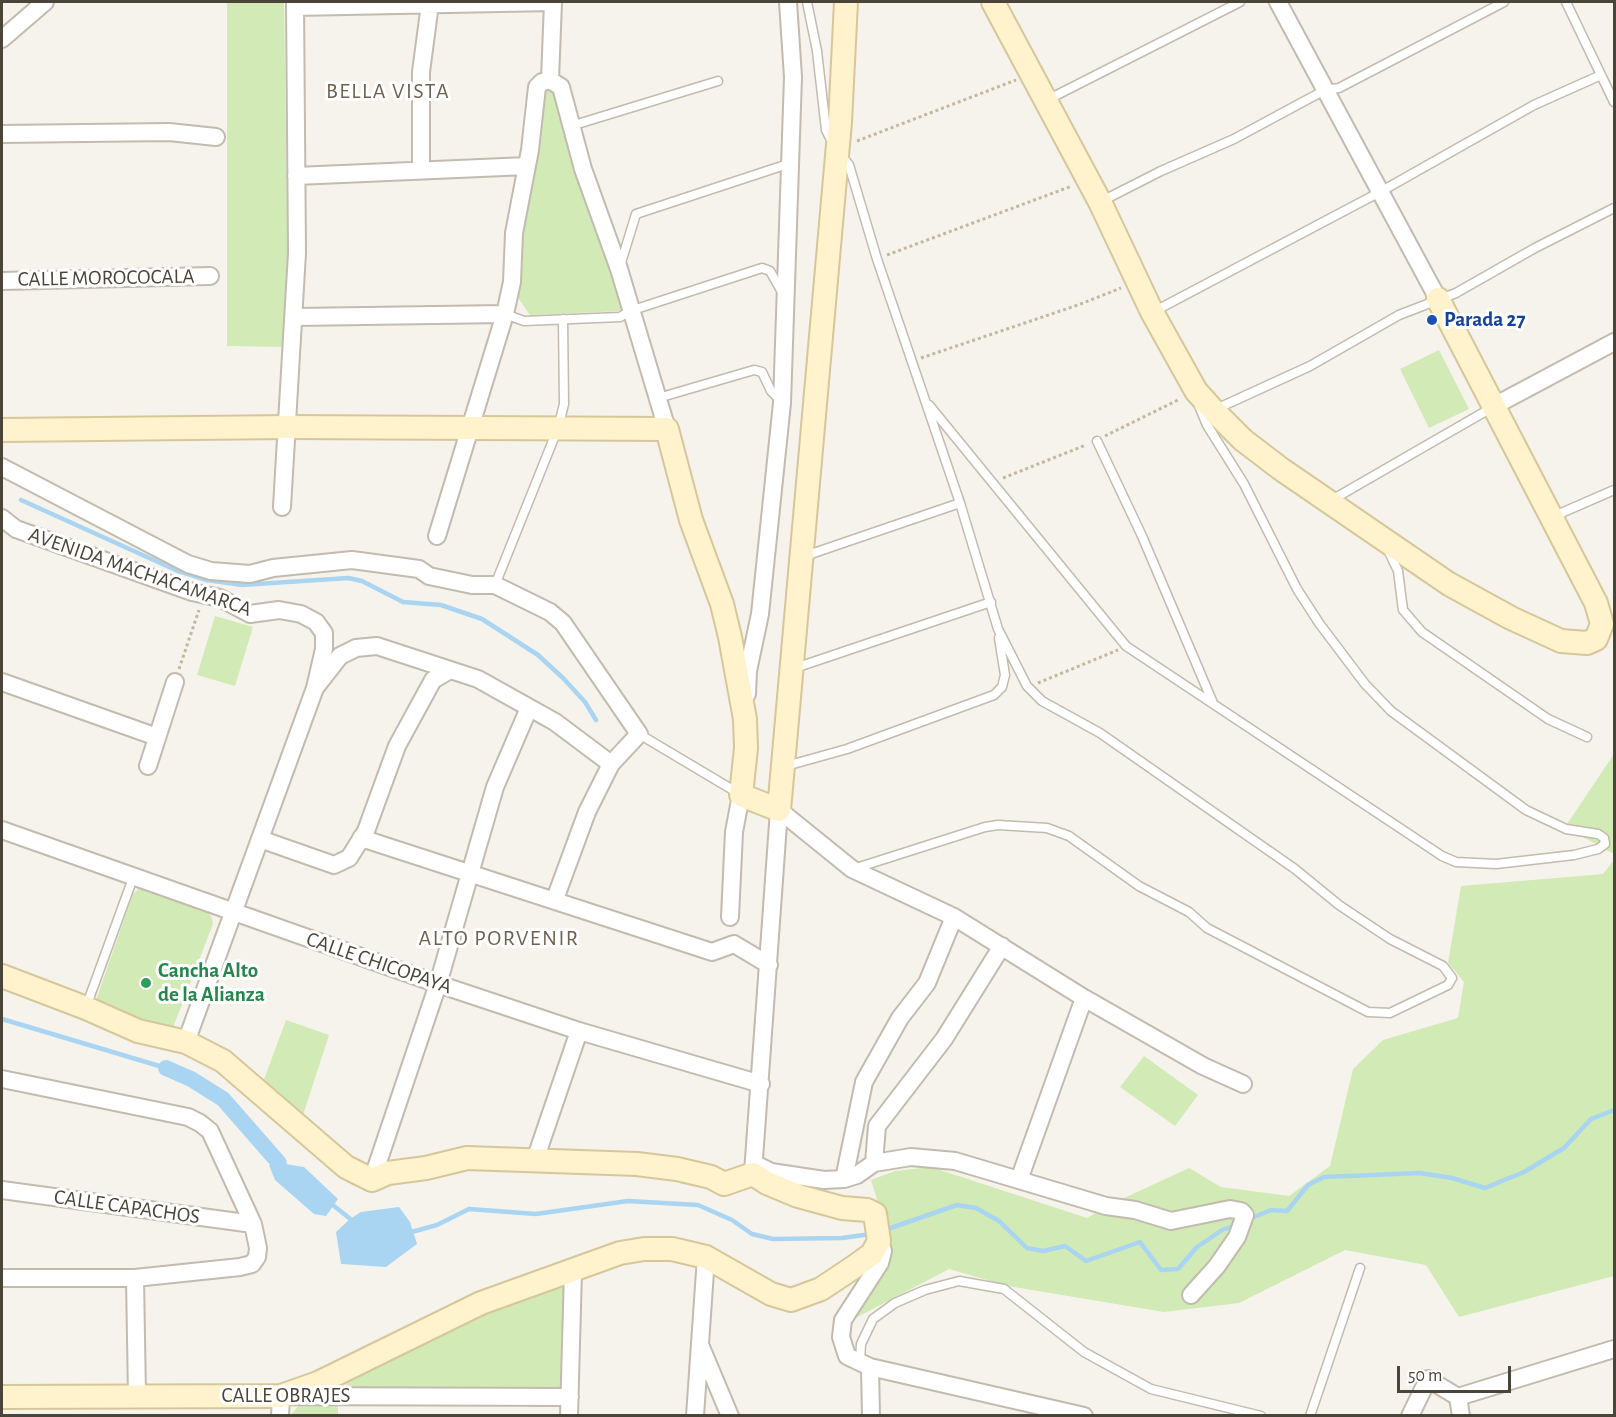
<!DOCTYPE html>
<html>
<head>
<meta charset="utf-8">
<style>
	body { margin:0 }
	#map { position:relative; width:1616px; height:1417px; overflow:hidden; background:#f6f3ec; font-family:"Alegreya Sans",sans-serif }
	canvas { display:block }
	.frame { position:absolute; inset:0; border:3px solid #4b4439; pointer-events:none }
	.scale { position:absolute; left:1397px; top:1366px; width:114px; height:27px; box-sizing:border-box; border:3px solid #4b4439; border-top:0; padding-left:8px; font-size:18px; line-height:21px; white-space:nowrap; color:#4b4439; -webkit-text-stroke:4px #fff; paint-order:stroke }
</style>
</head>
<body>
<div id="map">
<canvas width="1616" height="1417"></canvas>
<div class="frame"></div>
<div class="scale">50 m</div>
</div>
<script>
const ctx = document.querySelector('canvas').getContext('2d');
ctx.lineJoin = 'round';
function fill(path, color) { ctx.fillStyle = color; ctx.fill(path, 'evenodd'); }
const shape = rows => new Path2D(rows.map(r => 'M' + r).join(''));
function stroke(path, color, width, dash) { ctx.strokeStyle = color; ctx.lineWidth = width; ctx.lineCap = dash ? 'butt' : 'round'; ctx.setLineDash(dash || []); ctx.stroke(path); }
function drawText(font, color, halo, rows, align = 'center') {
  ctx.font = font + ' "Alegreya Sans",sans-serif'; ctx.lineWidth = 6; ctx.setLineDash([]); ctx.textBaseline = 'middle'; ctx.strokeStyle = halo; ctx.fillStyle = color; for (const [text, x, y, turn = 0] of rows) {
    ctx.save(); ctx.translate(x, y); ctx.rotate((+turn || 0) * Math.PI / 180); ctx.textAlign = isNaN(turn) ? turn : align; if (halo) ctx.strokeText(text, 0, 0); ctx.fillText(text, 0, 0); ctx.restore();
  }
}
fill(shape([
	[227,2,284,2,288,273,284,347,227,346],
	[545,90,554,93,557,97,580,189,587,196,622,311,530,315,516,295,523,263,523,221],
	[1439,350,1469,409,1429,428,1400,369],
	[215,616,253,627,235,686,197,675],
	[1614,754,1614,854,1565,827],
	[1614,860,1614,1276,1459,1317,1426,1265,1345,1250,1239,1303,1164,1312,1008,1286,949,1269,848,1322,869,1293,891,1244,871,1180,895,1171,931,1167,1087,1218,1109,1205,1189,1168,1221,1187,1289,1196,1330,1166,1353,1069,1383,1040,1458,1018,1464,982,1448,963,1461,886,1603,874],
	[139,889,208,912,212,918,213,924,172,1030,166,1033,96,1000,133,894],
	[286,1020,329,1035,303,1115,263,1082],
	[1144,1056,1198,1095,1175,1126,1120,1087],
	[564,1281,561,1390,338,1389,397,1354,462,1321],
	[301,1403,338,1405,338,1415,290,1416]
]), '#d2eab5');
fill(shape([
	[279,1163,304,1167,338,1199,326,1216,314,1214,275,1180,269,1165],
	[399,1207,410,1222,417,1244,386,1267,341,1264,336,1232,350,1219,361,1212]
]), '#a9d4f2');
stroke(shape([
	[21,500,178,571,207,580,242,585,348,578,362,581,403,602,441,605,482,619,538,655,563,678,585,702,596,720],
	[2,1019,166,1068],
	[329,1202,353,1221],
	[1249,1219,1271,1210,1287,1211,1308,1185,1324,1177,1420,1173,1452,1178,1485,1188,1524,1172,1564,1148,1591,1119,1614,1110],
	[885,1230,957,1205,976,1208,999,1221,1027,1248,1043,1251,1065,1246,1086,1261,1140,1242,1161,1270,1178,1269,1197,1247,1222,1230,1236,1225],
	[408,1233,437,1225,469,1209,536,1214,628,1201,698,1205,732,1220,752,1234,773,1239,842,1238,871,1234]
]), '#a9d4f2', 4.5);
stroke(shape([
	[166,1068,191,1079,223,1099,279,1163]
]), '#a9d4f2', 16);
const lane = shape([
	[807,2,817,51,826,130,833,144],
	[1566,2,1614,102],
	[1047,100,1240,2],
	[571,126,718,81],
	[842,156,849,165,877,259,960,503,998,629,1027,686,1042,701,1100,733,1295,869,1339,905,1390,939,1443,966,1452,978,1448,985,1390,1013,1368,1012,1207,928,1189,912,1139,886,1069,836,1047,828,998,825,985,827,853,869],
	[1102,201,1161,171,1234,139,1325,90,1339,88,1504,2],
	[620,266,636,214,791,163],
	[1153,312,1380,192,1534,105,1601,75],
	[505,314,524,321,620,317,630,311,762,268,770,271,782,292],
	[658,398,754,370,762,372,771,391,781,401],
	[929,405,1126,646,1442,856,1456,862,1496,864,1574,855,1598,849,1605,844,1604,838,1598,834,1566,829,1526,810,1391,711,1365,684,1319,623,1297,589,1244,484,1207,425,1199,406],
	[1214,410,1310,366,1399,315,1456,293,1535,248,1614,208],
	[1097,441,1142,536,1213,703],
	[1330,501,1493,407],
	[1552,517,1614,490],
	[1389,552,1398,571,1403,610,1422,632,1548,719,1587,737],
	[802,557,960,503],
	[495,585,558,428,564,404,563,319],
	[795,668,991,602],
	[639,734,738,793],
	[786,766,847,749,994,695,1002,687,1005,675,999,638],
	[86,1007,133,878],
	[860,1362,861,1344,873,1319,895,1303,925,1290,959,1281,1004,1289,1084,1352,1151,1389,1261,1416],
	[1310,1416,1360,1268]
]);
const street = shape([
	[1278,2,1438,299],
	[295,7,553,2],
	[2,39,45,2],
	[550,80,553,2],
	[2,134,169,132,216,137],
	[421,170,421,72,430,4],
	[296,176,527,166],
	[2,281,210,276],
	[295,317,505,314],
	[1494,406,1614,342],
	[2,467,188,564,211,571,250,574,273,568,352,560,419,569,429,576,472,585,495,585,550,612,563,623,639,734,611,764,555,722,478,679,377,646,356,648,340,656,315,688],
	[282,507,297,253,295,2],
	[2,518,16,529,192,592,220,598,250,614,279,610,301,614,316,622,324,633,324,649,315,688,186,1042],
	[437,536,505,314,512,282,514,233,530,150,537,87,542,82,550,80,561,87,583,169,619,269,667,429],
	[2,682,157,737],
	[747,694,748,671,760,614,782,403,793,77,788,2],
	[148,766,175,682],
	[779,810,852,869,954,917,1084,998,1203,1066,1243,1084],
	[2,830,438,984,579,1031,761,1084],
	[361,838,712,952,734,944,769,965],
	[260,839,334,865,349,858,366,831,397,746,433,680,450,670],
	[555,899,587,812,611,764],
	[730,917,734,832,741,795],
	[2,1079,188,1117,200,1123,210,1131,253,1224,258,1248,257,1257,252,1264,240,1267,135,1278,2,1278],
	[535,1160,579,1031],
	[874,1163,877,1126,944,1039,1002,946],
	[755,1164,771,1172,824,1180,844,1179,857,1175,874,1163,911,1157,955,1161,1106,1206,1135,1210,1171,1221,1230,1209,1241,1211,1245,1215,1237,1237,1217,1266,1191,1295],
	[753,1173,779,810],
	[844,1179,864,1082,900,1018,927,983,954,917],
	[372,1180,438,984,495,787,529,708],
	[1019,1180,1084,998],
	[2,1190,253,1224],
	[880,1242,883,1251,880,1263,843,1320,841,1337,847,1356,870,1367,1084,1416],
	[135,1278,137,1397],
	[701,1347,730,1416],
	[870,1367,871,1416],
	[1458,1397,1461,1416],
	[280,1416,281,1396,570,1397],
	[569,1416,573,1271],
	[695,1416,706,1257],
	[1410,1416,1428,1379,1458,1397,1614,1349]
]);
const secondary = shape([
	[993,2,1100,202,1152,312,1196,391,1213,410,1243,440,1281,469,1449,584,1511,618,1561,641,1587,643,1596,639,1602,624,1596,603,1438,299],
	[2,430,288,427,667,429,691,520,722,604,730,637,745,719,746,748,741,795,779,810,840,122,846,2],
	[2,976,86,1008,138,1031,186,1042,223,1061,346,1167,372,1180,388,1173,426,1168,467,1158,637,1164,677,1169,711,1177,724,1184,753,1174,767,1183,798,1196,842,1208,867,1210,875,1214,879,1241,872,1254,854,1267,821,1289,791,1300,771,1294,706,1257,672,1249,644,1249,620,1253,481,1303,318,1383,281,1396,2,1397]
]);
stroke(lane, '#c2bbae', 11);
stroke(street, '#c2bbae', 20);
stroke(secondary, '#d6c79b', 26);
stroke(shape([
	[857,141,1016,80],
	[887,255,1072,186],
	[921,358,1078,305,1121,288],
	[1105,436,1180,399],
	[1003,478,1086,445],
	[179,669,199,610],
	[1038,683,1118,650]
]), '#c4b79f', 3, [3, 3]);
stroke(lane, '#fff', 8);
stroke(street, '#fff', 16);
stroke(secondary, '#fff3cd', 22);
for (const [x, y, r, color] of [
	[1432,320,6,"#1a4fb4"],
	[146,983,6,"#2e9e5b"]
]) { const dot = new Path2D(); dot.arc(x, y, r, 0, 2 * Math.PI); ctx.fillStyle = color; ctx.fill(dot); stroke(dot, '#fff', 2); }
drawText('21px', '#4b4439', '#fff', [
	["CALLE MOROCOCALA",106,278,-1],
	["AVENIDA MACHACAMARCA",140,572,19],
	["CALLE CHICOPAYA",379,963,19],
	["CALLE CAPACHOS",127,1207,8],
	["CALLE OBRAJES",286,1396]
]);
drawText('bold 21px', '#164399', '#fff', [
	["Parada 27",1444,320]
], 'left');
drawText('bold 21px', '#27864d', '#fff', [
	["Cancha Alto",158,971],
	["de la Alianza",158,995]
], 'left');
ctx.letterSpacing = '1.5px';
drawText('22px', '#6e6250', '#fff', [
	["BELLA VISTA",388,91],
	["ALTO PORVENIR",499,938]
]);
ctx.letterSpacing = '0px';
</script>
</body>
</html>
